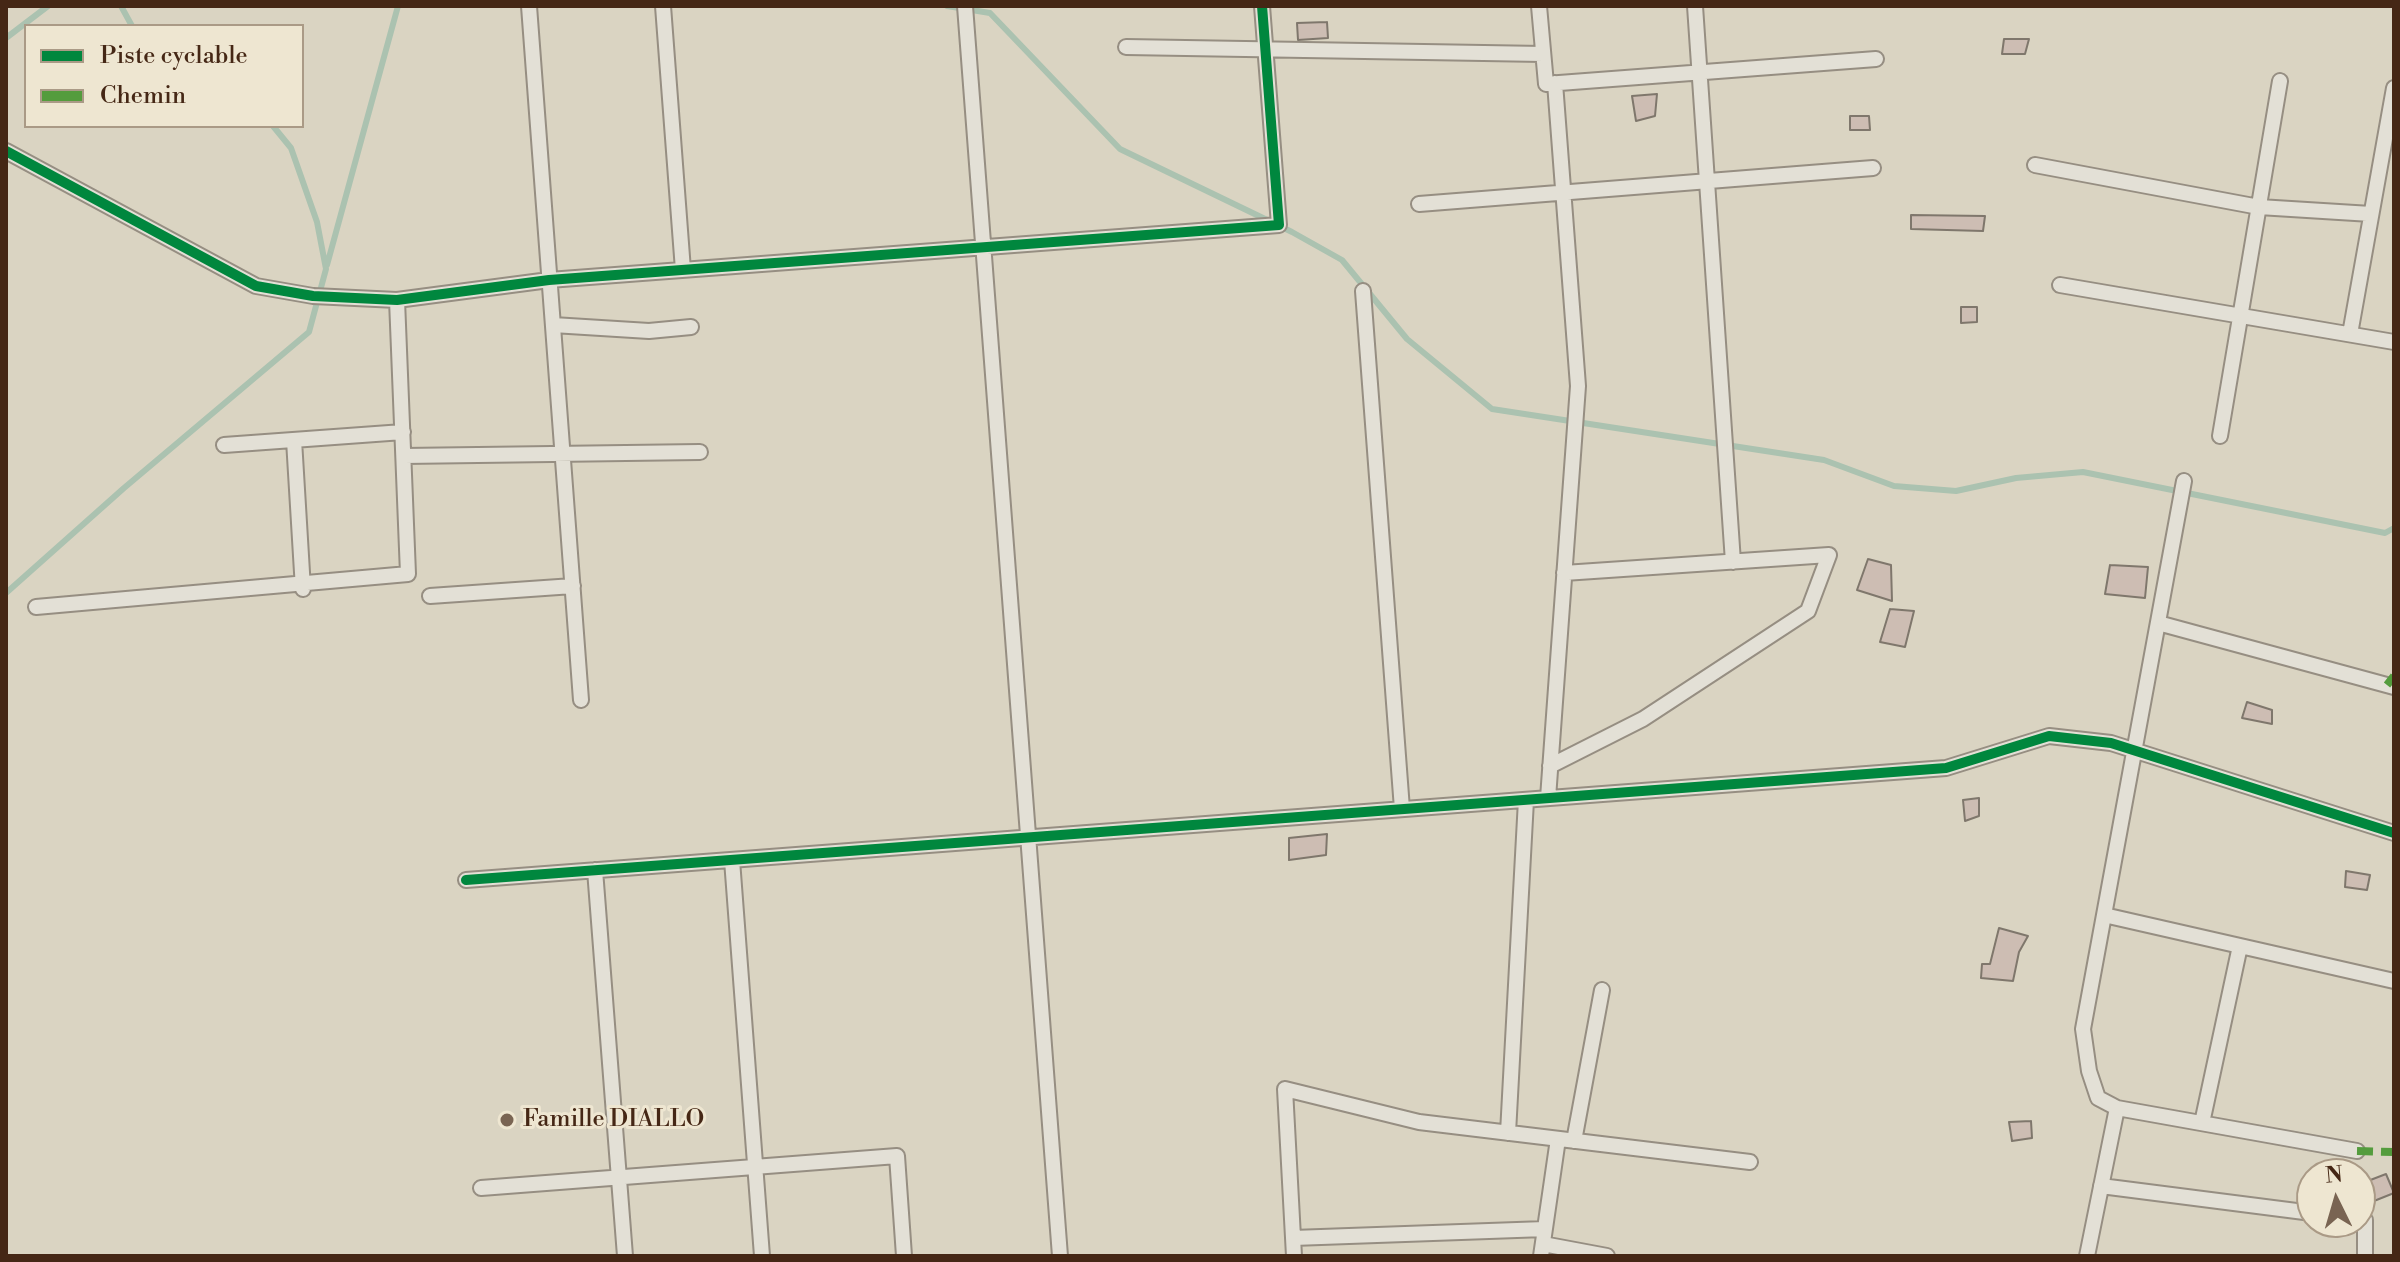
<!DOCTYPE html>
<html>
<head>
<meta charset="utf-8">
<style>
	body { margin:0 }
	#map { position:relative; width:2400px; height:1262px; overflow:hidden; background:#dad4c2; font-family:"Libre Bodoni",serif }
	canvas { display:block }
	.frame { position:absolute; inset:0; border:8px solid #452715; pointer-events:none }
	.legend { position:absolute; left:24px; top:24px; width:280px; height:104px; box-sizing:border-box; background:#eee6d1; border:2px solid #aa9a86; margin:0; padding:10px 14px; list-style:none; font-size:24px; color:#452715 }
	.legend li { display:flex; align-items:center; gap:16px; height:40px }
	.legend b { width:40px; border:2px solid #aa9a86 }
	.north { position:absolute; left:2296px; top:1158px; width:80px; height:80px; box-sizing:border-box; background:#eee6d1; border:2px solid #aa9a86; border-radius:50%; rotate:355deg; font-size:22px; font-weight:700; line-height:32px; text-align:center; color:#452715 }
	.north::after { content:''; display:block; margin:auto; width:28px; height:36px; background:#796452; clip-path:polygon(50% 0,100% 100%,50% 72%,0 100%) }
</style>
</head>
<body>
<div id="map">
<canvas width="2400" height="1262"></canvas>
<div class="frame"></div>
<ul class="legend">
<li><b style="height:10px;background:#00873e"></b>Piste cyclable</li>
<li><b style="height:10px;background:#549c3d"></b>Chemin</li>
</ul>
<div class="north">N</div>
</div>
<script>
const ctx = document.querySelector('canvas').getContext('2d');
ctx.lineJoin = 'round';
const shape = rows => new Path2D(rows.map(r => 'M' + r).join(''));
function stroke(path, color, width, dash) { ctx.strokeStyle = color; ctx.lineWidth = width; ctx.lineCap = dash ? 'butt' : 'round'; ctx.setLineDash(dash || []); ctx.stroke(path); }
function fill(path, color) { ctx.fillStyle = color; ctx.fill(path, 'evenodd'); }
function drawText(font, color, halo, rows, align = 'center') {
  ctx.font = font + ' "Libre Bodoni",serif'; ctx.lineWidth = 6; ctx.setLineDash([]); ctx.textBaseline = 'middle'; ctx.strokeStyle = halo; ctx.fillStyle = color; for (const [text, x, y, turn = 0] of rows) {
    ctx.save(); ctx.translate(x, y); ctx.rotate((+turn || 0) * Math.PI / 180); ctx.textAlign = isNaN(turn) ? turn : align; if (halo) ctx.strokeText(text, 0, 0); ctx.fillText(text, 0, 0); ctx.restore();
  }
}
stroke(shape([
	[121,6,132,26],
	[947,6,990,13,1120,149,1292,232,1342,260,1407,339,1492,409,1824,460,1894,486,1956,491,2016,478,2083,472,2385,533,2394,528],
	[6,38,48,6],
	[327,265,398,6],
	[6,593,124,488,309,332,326,269,317,222,291,148,273,126]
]), '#abc2b0', 6);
const building = shape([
	[1327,22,1328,38,1298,40,1297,23,1327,22],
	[2004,39,2029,39,2025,54,2002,54,2004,39],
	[1657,94,1655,116,1636,121,1632,96,1657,94],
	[1850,116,1869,116,1870,130,1850,130,1850,116],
	[1911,215,1985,216,1983,231,1911,229,1911,215],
	[1961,307,1977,307,1977,322,1961,323,1961,307],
	[1868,559,1891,565,1892,601,1857,590,1868,559],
	[2110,565,2148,567,2145,598,2105,594,2110,565],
	[1890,609,1914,611,1905,647,1880,642,1890,609],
	[2247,702,2272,710,2272,724,2242,718,2247,702],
	[1979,798,1979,816,1965,821,1963,800,1979,798],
	[1327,834,1326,855,1289,860,1289,838,1327,834],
	[2346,871,2370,875,2367,890,2345,887,2346,871],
	[1999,928,2028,936,2019,952,2013,981,1981,978,1982,964,1990,964,1999,928],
	[2031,1121,2032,1138,2012,1141,2009,1122,2031,1121],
	[2386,1174,2394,1193,2364,1205,2360,1184,2386,1174]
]);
fill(building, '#cdbdb3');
stroke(building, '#7f776c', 2);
const minor = shape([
	[529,6,581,700],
	[663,6,683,270],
	[965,6,1060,1256],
	[1539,6,1546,84,1876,59],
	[1695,6,1733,562],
	[1126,47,1543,54],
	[6,151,256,286,313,296,397,300,549,280,1279,225,1262,6],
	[2035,165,2259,207,2371,214],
	[1419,204,1873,168],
	[2060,285,2394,342],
	[1363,291,1402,809],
	[553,325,649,331,691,327],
	[2350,334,2394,88],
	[2220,436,2280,81],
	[294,440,303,589],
	[224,445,403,432],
	[404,456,700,452],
	[2184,481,2083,1029,2089,1071,2098,1098,2117,1108,2357,1151],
	[430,596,573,586],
	[36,607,408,574,397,300],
	[2158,623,2394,687],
	[1550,766,1643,719,1808,611,1829,555,1564,573],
	[1548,798,1578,386,1555,83],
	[732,860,762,1256],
	[595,870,625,1256],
	[466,880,1946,768,2049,736,2111,743,2394,833],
	[2104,915,2394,981],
	[2202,1123,2240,946],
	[1508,1133,1526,800],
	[1574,1141,1602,990],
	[2101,1186,2312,1213],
	[481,1188,897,1156,904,1256],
	[2360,1219,2365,1220,2365,1256],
	[1293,1238,1545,1229],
	[1543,1244,1607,1256],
	[1294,1256,1285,1089,1419,1122,1750,1162],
	[1541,1256,1558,1139],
	[2087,1256,2117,1108]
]);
stroke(minor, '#968e82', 18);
stroke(minor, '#e3e0d6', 14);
stroke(shape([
	[2387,685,2394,676],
	[2357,1151,2394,1152]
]), '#549c3d', 8, [16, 8]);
stroke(shape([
	[6,151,256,286,313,296,397,300,549,280,1279,225,1262,6],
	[466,880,1946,768,2049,736,2111,743,2394,833]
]), '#00873e', 10);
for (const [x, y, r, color] of [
	[507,1120,8,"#796452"]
]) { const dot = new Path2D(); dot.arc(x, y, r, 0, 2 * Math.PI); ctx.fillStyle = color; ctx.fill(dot); stroke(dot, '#eee6d1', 3); }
drawText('24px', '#452715', '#eee6d1', [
	["Famille DIALLO",523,1120]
], 'left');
</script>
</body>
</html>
